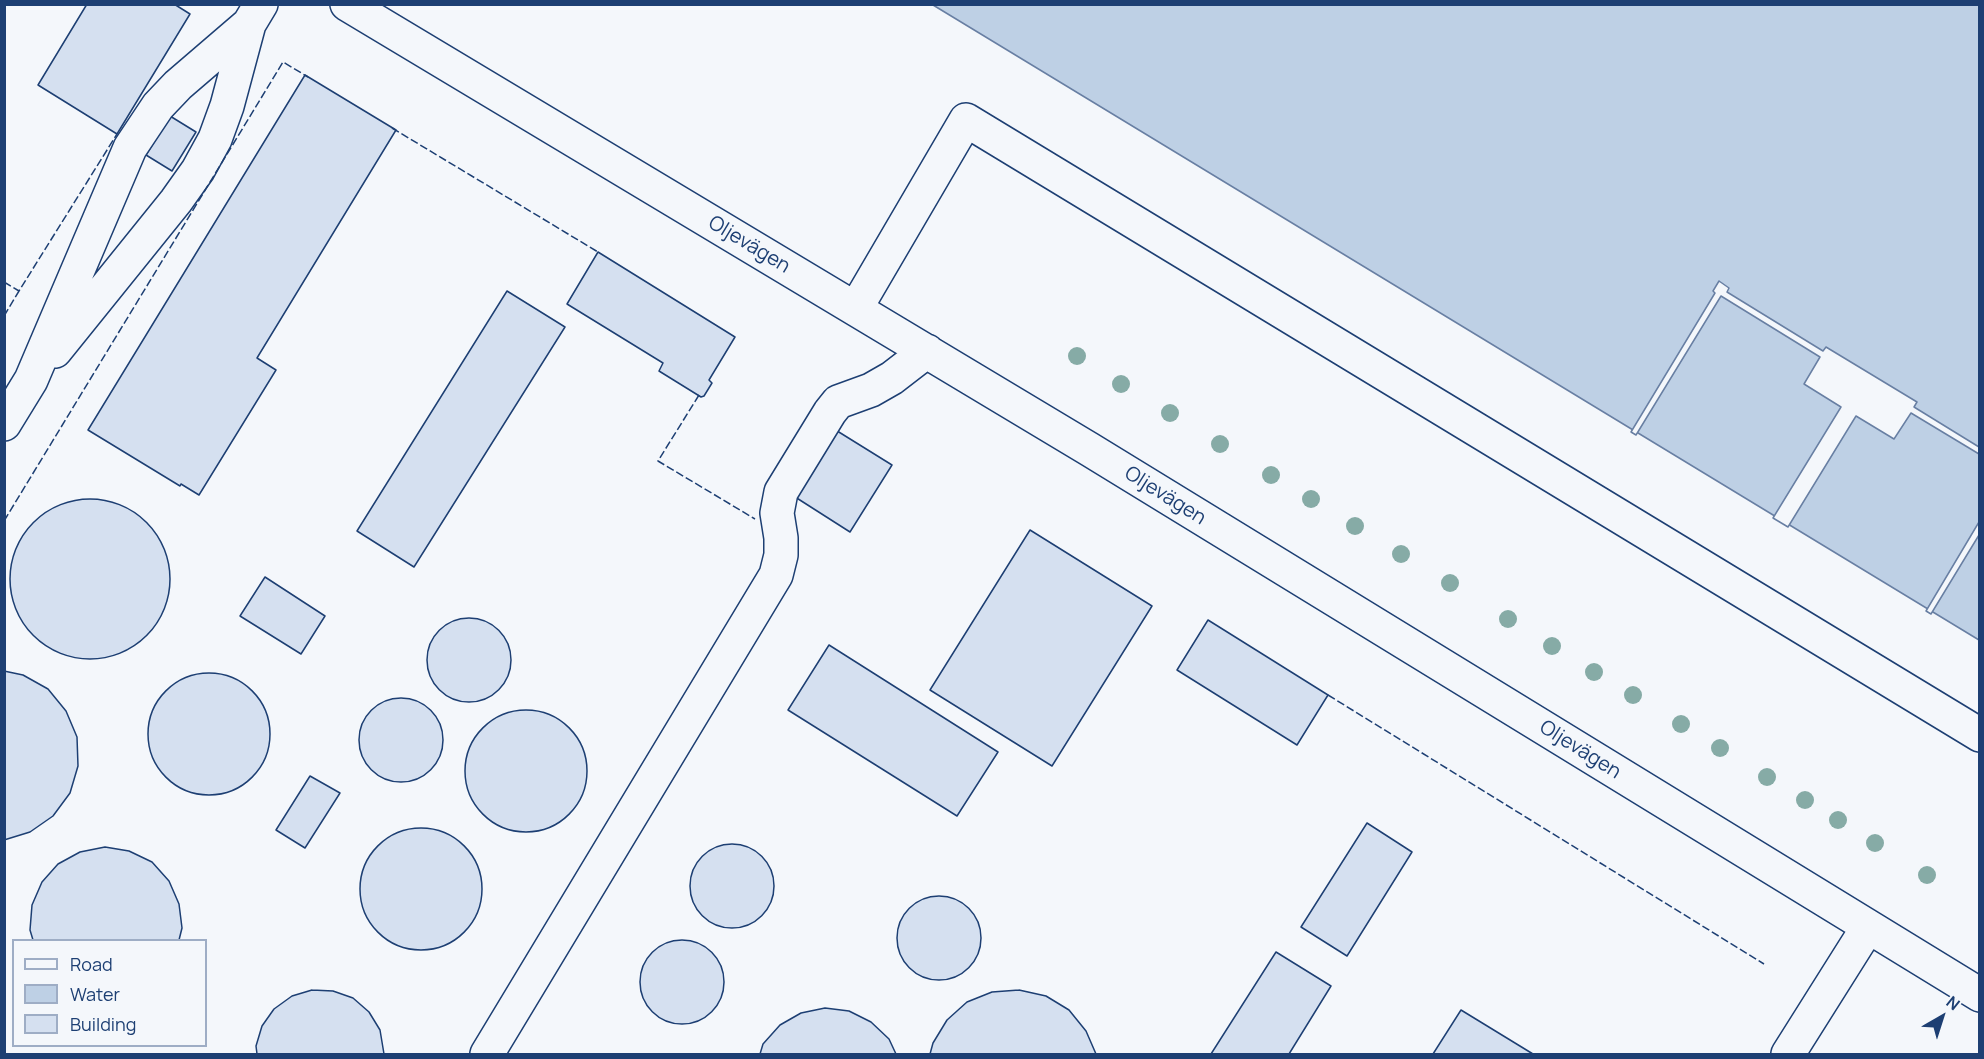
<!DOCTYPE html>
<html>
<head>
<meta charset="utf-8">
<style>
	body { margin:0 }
	#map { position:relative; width:1984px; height:1059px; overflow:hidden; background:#f4f7fb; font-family:Manrope,sans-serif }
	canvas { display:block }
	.frame { position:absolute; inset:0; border:6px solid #1d3f73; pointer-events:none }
	.legend { position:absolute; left:12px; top:939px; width:195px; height:108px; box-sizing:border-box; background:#f4f7fb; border:2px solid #9eadc5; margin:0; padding:8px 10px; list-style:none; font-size:18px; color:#1d3f73 }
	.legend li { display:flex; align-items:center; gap:12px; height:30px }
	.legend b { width:30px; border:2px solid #9eadc5 }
	.north { position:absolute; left:1912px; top:987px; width:60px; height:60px; -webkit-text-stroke:4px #f4f7fb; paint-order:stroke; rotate:39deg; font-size:16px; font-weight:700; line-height:24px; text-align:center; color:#1d3f73 }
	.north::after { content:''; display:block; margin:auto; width:21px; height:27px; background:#1d3f73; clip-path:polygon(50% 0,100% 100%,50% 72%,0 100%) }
</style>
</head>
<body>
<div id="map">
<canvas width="1984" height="1059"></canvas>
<div class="frame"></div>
<ul class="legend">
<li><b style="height:8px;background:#f4f7fb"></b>Road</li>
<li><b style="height:16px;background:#bed0e5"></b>Water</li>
<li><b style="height:16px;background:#d5e0f0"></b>Building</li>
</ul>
<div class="north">N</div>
</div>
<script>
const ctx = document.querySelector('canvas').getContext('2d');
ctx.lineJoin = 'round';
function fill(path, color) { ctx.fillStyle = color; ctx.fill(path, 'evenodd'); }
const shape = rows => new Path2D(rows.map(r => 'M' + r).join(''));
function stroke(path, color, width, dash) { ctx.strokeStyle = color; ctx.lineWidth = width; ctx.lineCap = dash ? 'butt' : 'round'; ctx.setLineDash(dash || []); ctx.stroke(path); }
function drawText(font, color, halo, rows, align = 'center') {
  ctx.font = font + ' Manrope,sans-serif'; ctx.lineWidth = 4.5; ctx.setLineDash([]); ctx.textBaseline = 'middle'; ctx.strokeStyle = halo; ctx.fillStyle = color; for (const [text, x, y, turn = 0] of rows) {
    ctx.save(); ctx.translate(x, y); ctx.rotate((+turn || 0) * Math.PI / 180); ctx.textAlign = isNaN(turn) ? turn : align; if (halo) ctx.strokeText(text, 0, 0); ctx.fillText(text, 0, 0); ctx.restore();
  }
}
const water = shape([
	[933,5,1979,5,1979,640,933,5]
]);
fill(water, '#bed0e5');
stroke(water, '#687fa3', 1.5);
const pier = shape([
	[1719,281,1729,288,1727,292,1823,351,1826,347,1917,402,1914,407,1979,447,1979,454,1911,413,1894,439,1856,416,1788,527,1773,518,1841,407,1804,384,1820,357,1721,296,1636,435,1631,432,1715,293,1713,291,1719,281],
	[1979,522,1979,535,1931,614,1926,611,1979,522]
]);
fill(pier, '#f4f7fb');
stroke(pier, '#687fa3', 1.5);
const building = shape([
	[87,4,174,4,190,14,117,134,38,85,87,4],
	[305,75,396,130,257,358,276,370,199,495,181,484,180,486,88,430,305,75],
	[170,116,196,132,172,171,146,155,170,116],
	[598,252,735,337,709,380,712,383,704,396,701,397,659,371,663,363,567,304,598,252],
	[507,291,565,327,414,567,357,531,507,291],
	[834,429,892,465,850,532,792,495,834,429],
	'10 579a80 80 0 1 1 160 0a80 80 0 1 1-160 0Z',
	[1030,530,1152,606,1052,766,930,690,1030,530],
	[265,577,325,616,301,654,240,616,265,577],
	'427 660a42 42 0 1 1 84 0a42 42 0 1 1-84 0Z',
	[1208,620,1328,695,1297,745,1177,670,1208,620],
	[829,645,998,752,957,816,788,710,829,645],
	[4,671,23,675,48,689,66,711,77,737,78,766,70,793,53,816,30,832,4,840,4,671],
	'148 734a61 61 0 1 1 122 0a61 61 0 1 1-122 0Z',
	'359 740a42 42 0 1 1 84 0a42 42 0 1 1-84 0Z',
	'465 771a61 61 0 1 1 122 0a61 61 0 1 1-122 0Z',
	[310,776,340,793,305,848,276,830,310,776],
	[1367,823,1412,852,1347,956,1301,927,1367,823],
	'360 889a61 61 0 1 1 122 0a61 61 0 1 1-122 0Z',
	'690 886a42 42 0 1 1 84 0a42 42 0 1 1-84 0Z',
	[105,847,129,851,152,862,169,881,179,904,182,928,179,940,33,940,30,930,32,905,42,882,58,864,80,852,105,847],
	'897 938a42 42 0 1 1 84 0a42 42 0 1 1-84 0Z',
	'640 982a42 42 0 1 1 84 0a42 42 0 1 1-84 0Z',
	[1276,952,1331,986,1289,1054,1211,1054,1276,952],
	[312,990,333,991,353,998,369,1012,380,1030,384,1054,257,1054,256,1046,262,1026,274,1009,292,996,312,990],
	[1019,990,1046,996,1069,1010,1086,1031,1096,1054,930,1054,933,1043,947,1020,967,1002,992,992,1019,990],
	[825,1008,849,1011,871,1022,889,1039,896,1054,760,1054,763,1044,780,1025,801,1013,825,1008],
	[1461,1010,1533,1054,1433,1054,1461,1010]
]);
fill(building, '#d5e0f0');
stroke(building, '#1d3f73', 1.5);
const minor = shape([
	[347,4,1089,449,1980,995],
	[856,308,966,120,1980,735],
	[55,351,176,201,198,170,215,139,227,106,249,24],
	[4,424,31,380,130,148,158,106,178,85,249,24,261,4],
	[487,1054,776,575,781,555,781,538,777,513,781,492,830,412,838,402,871,390,892,378,927,351],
	[1788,1054,1868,927]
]);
stroke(minor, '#1d3f73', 36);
stroke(minor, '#f4f7fb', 33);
stroke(shape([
	[392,128,598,252],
	[4,282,19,291,117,134],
	[4,316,19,291],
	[699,395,658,461,755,519],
	[4,521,283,62,308,77],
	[1328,695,1764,964]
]), '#1d3f73', 1.5, [8, 3]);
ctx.fillStyle = '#86aba6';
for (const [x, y] of [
	[1077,356],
	[1121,384],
	[1170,413],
	[1220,444],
	[1271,475],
	[1311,499],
	[1355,526],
	[1401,554],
	[1450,583],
	[1508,619],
	[1552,646],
	[1594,672],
	[1633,695],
	[1681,724],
	[1720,748],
	[1767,777],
	[1805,800],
	[1838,820],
	[1875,843],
	[1927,875]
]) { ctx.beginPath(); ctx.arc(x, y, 9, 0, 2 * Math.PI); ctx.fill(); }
drawText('20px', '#1d3f73', '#f4f7fb', [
	["Oljevägen",749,245,31],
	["Oljevägen",1165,496,32],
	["Oljevägen",1580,750,32]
]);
</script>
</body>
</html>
